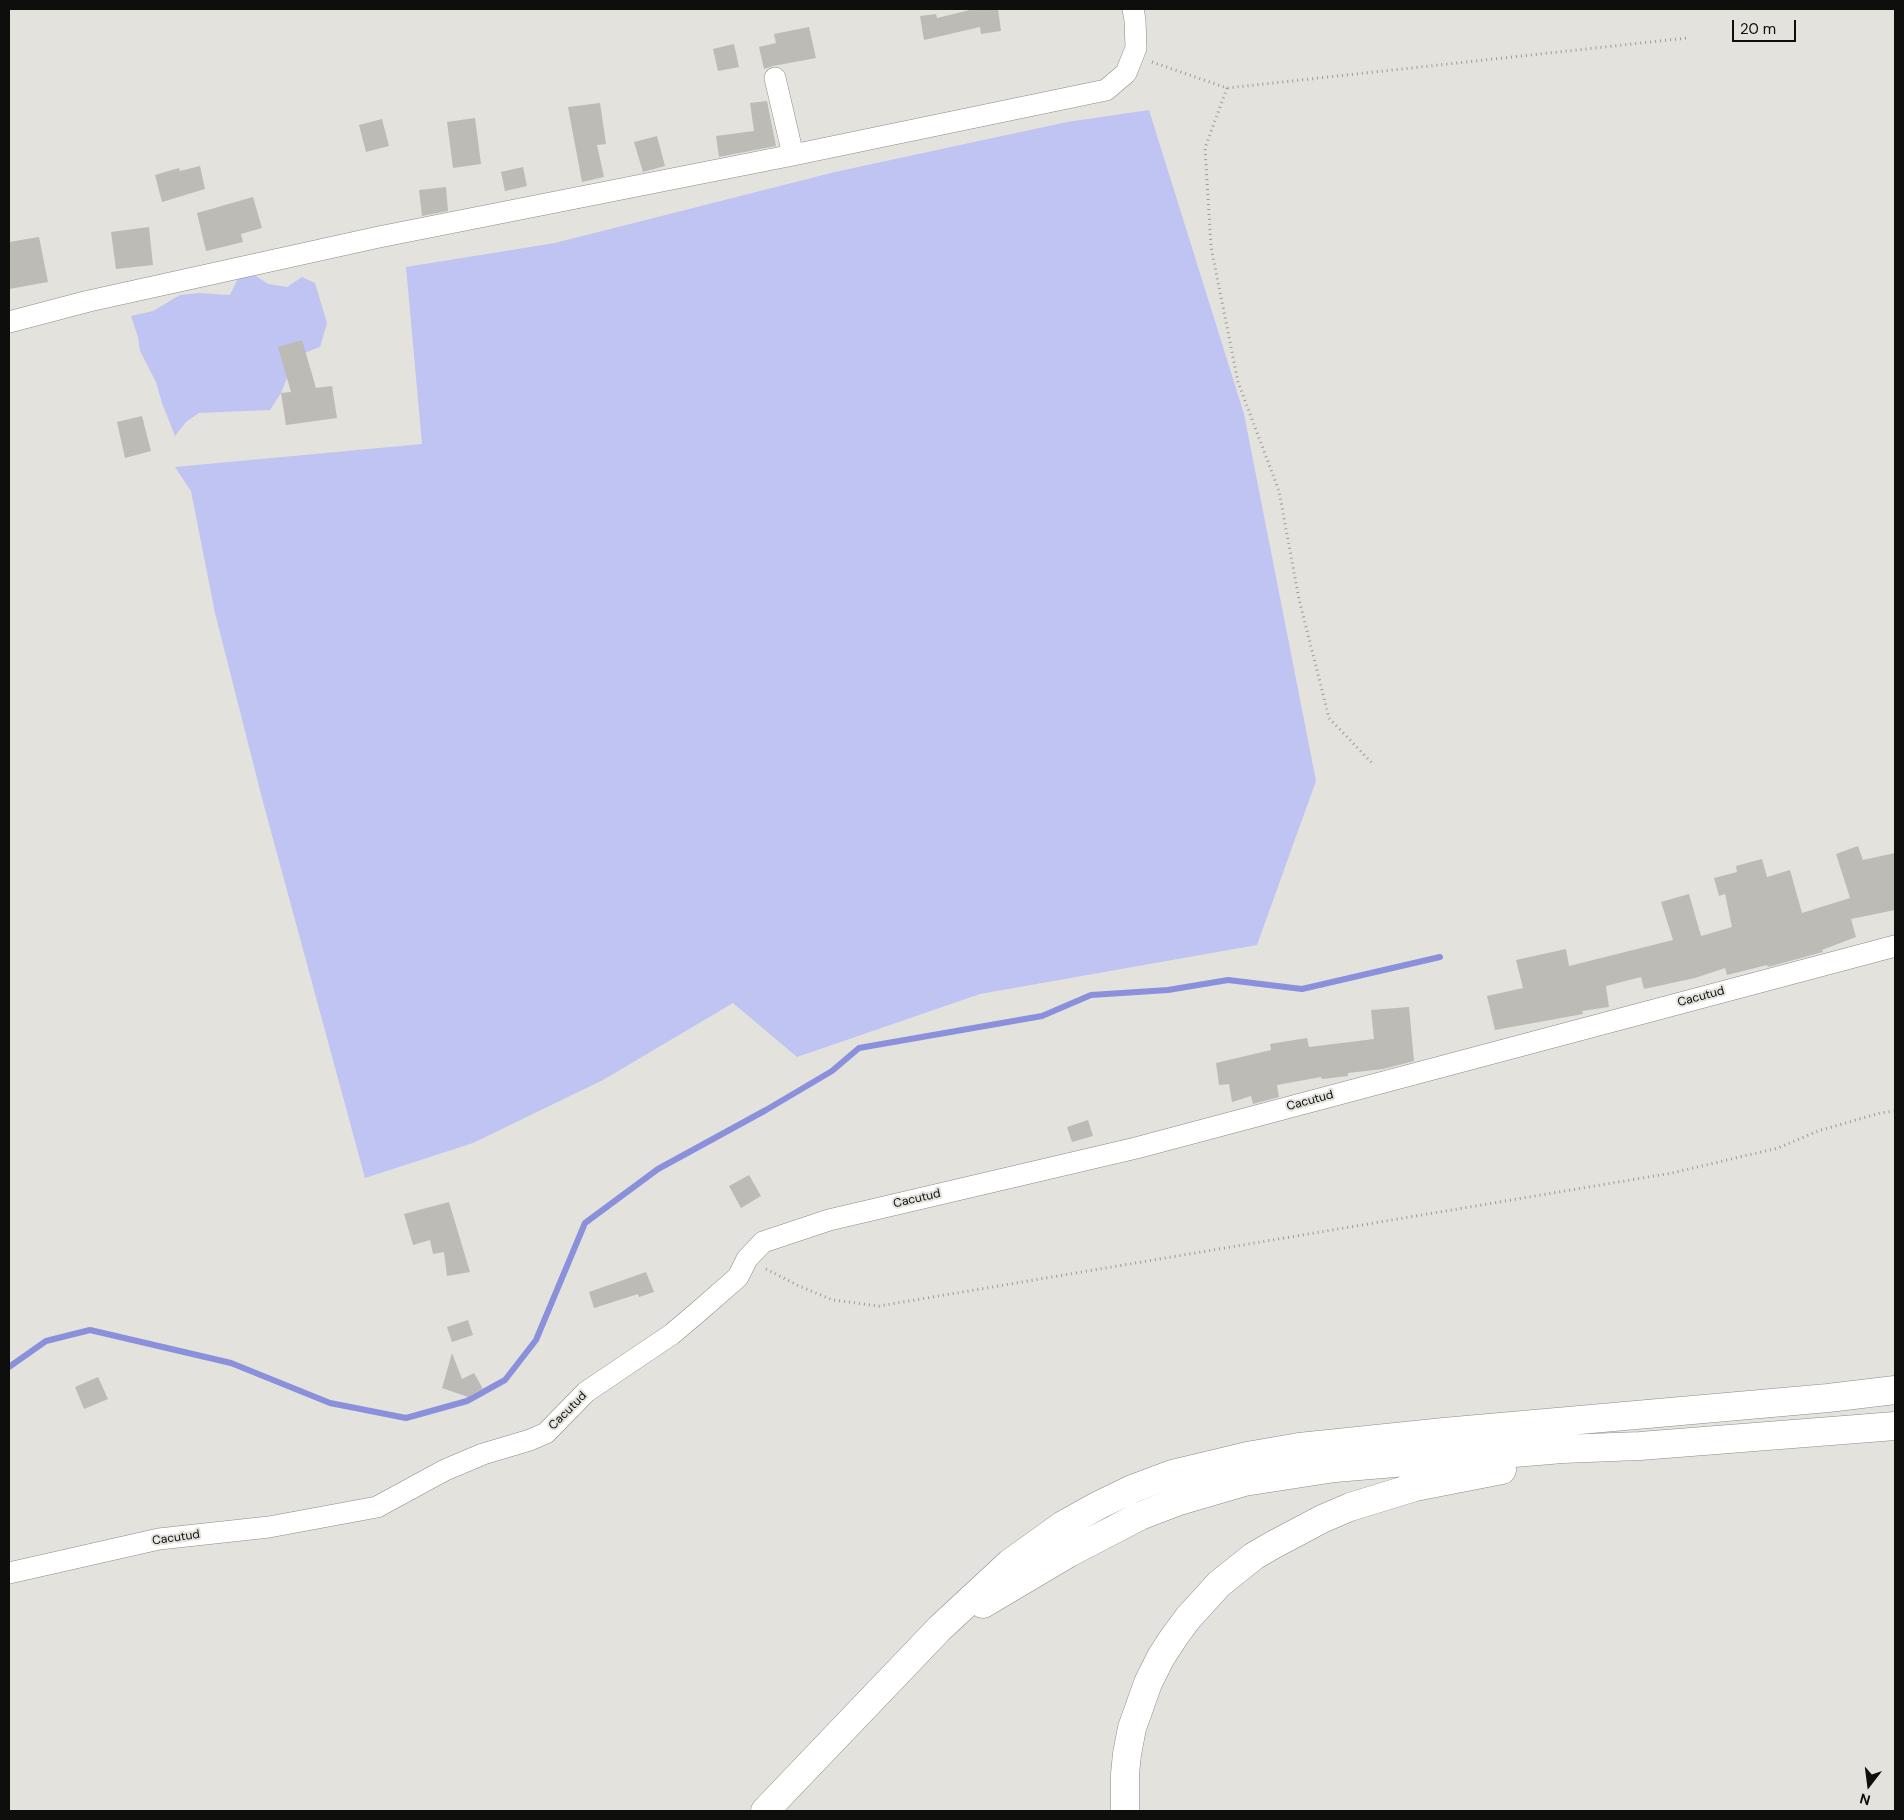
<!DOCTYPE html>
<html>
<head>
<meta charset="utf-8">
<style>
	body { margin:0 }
	#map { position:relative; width:1904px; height:1820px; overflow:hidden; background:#e3e2dc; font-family:"DM Sans",sans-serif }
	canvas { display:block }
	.frame { position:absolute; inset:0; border:10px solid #0e0e0c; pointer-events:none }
	.north { position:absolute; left:1844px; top:1760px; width:50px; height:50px; -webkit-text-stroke:4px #e3e2dc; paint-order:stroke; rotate:195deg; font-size:14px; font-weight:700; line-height:20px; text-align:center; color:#0e0e0c }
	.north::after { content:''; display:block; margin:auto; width:18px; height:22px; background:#0e0e0c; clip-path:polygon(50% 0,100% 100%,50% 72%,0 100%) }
	.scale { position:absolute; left:1732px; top:20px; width:64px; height:22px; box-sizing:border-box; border:2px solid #0e0e0c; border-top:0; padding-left:6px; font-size:15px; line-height:18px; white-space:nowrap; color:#0e0e0c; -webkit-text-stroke:4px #e3e2dc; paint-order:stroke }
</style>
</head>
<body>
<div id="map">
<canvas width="1904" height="1820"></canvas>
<div class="frame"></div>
<div class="north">N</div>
<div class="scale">20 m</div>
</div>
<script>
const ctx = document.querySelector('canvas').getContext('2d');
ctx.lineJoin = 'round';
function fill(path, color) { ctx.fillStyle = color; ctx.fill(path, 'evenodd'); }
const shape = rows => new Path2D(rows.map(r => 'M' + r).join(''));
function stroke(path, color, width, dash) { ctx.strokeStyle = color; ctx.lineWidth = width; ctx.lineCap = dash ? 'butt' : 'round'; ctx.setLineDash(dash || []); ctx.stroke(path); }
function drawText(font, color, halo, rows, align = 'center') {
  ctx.font = font + ' "DM Sans",sans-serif'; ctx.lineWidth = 4; ctx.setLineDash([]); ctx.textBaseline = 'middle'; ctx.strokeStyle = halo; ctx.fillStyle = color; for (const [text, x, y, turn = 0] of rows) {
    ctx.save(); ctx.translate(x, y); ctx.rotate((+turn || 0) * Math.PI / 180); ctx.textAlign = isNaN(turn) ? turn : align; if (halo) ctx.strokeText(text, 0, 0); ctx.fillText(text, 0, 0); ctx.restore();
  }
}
fill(shape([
	[1149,110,1244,414,1316,781,1257,945,980,994,797,1057,733,1003,603,1080,473,1143,365,1178,263,802,215,613,191,491,175,467,422,444,406,267,555,243,835,172,1067,122],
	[250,272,268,284,287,287,302,277,315,283,327,323,320,347,299,355,293,363,281,393,270,410,199,413,186,422,175,436,162,403,156,382,140,351,138,337,131,316,153,311,180,295,199,293,230,295,237,280]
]), '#bfc4f3');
stroke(shape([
	[9,1367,46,1341,90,1330,231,1363,330,1403,406,1418,467,1401,505,1380,536,1340,585,1223,658,1169,766,1110,832,1071,859,1048,1042,1016,1091,995,1168,990,1228,980,1302,989,1440,957]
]), '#8a90dc', 6);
fill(shape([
	[974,9,998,9,1001,31,981,34,980,27,924,40,920,16,936,14,937,18],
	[809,27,816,58,773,66,764,69,759,47,776,43,774,34],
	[734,44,739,67,718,71,713,49],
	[767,101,776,146,719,157,716,136,754,131,750,103],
	[600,103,606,144,597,145,604,177,582,182,568,107],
	[475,118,481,164,453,168,447,122],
	[382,119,389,146,366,152,359,125],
	[657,136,665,166,643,172,634,142],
	[200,166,205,189,162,202,155,175,179,168,180,171],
	[523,167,527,186,505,191,501,172],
	[446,187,448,211,422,216,419,190],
	[253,197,262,228,241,234,243,242,206,251,197,213],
	[149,227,153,265,116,269,111,232],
	[39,237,48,282,9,289,9,242],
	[302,340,316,388,332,386,337,418,286,425,281,393,291,392,278,347],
	[142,416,151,451,125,458,117,422],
	[1858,846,1863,860,1895,853,1895,910,1851,919,1856,937,1822,950,1823,952,1768,967,1767,965,1727,975,1725,968,1695,978,1644,989,1641,977,1606,986,1609,1007,1582,1011,1583,1014,1495,1030,1487,996,1523,988,1516,960,1566,949,1569,966,1673,940,1661,902,1689,894,1701,936,1732,927,1725,894,1719,896,1714,878,1737,872,1736,866,1762,859,1767,877,1790,870,1802,913,1850,898,1836,854],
	[1409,1007,1414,1061,1383,1069,1348,1073,1348,1076,1322,1079,1321,1077,1277,1085,1279,1097,1253,1104,1251,1096,1232,1102,1229,1084,1219,1085,1216,1063,1271,1050,1270,1044,1307,1038,1309,1047,1374,1039,1371,1010],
	[1088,1120,1093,1136,1072,1142,1067,1127],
	[749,1175,761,1196,741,1208,729,1186],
	[449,1202,470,1272,447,1276,444,1252,433,1254,430,1240,413,1245,404,1214],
	[646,1272,654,1292,639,1297,638,1294,594,1308,589,1292],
	[468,1320,473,1335,452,1342,447,1327],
	[452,1353,462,1379,474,1373,483,1389,468,1397,442,1388],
	[98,1377,108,1399,84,1409,75,1387]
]), '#bcbbb5');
const street = shape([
	[775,78,793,155],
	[9,322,89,301,379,237,793,155,1106,90,1126,73,1136,48,1135,20,1133,9],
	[9,1573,159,1539,269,1527,377,1507,445,1470,483,1454,530,1440,546,1433,586,1392,672,1334,698,1312,738,1277,747,1259,763,1242,829,1220,1136,1148,1895,946]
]);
const highway = shape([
	[983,1604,1069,1553,1140,1516,1179,1501,1244,1482,1335,1468,1562,1449,1640,1446,1895,1426],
	[765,1811,940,1628,1010,1563,1063,1525,1099,1505,1132,1489,1172,1474,1247,1456,1299,1447,1444,1432,1828,1398,1895,1390],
	[1125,1811,1125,1774,1127,1754,1132,1728,1148,1683,1161,1657,1174,1637,1188,1618,1219,1584,1254,1556,1273,1545,1322,1519,1350,1507,1415,1487,1502,1470]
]);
stroke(street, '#8c8a85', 22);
stroke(highway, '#8c8a85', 29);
stroke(shape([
	[1152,62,1227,88,1687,38],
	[1227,88,1205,148,1211,247,1238,382,1279,491,1299,599,1329,718,1372,763],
	[766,1269,799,1286,833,1300,879,1306,1672,1173,1778,1148,1818,1131,1880,1113,1895,1111]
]), '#9c9c97', 3, [1, 4]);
stroke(street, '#fff', 21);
stroke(highway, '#fff', 28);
drawText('12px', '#0e0e0c', '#e3e2dc', [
	["Cacutud",1701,997,-15],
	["Cacutud",1310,1101,-15],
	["Cacutud",917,1199,-13],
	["Cacutud",568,1411,-45],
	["Cacutud",176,1538,-8]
]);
</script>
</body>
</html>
